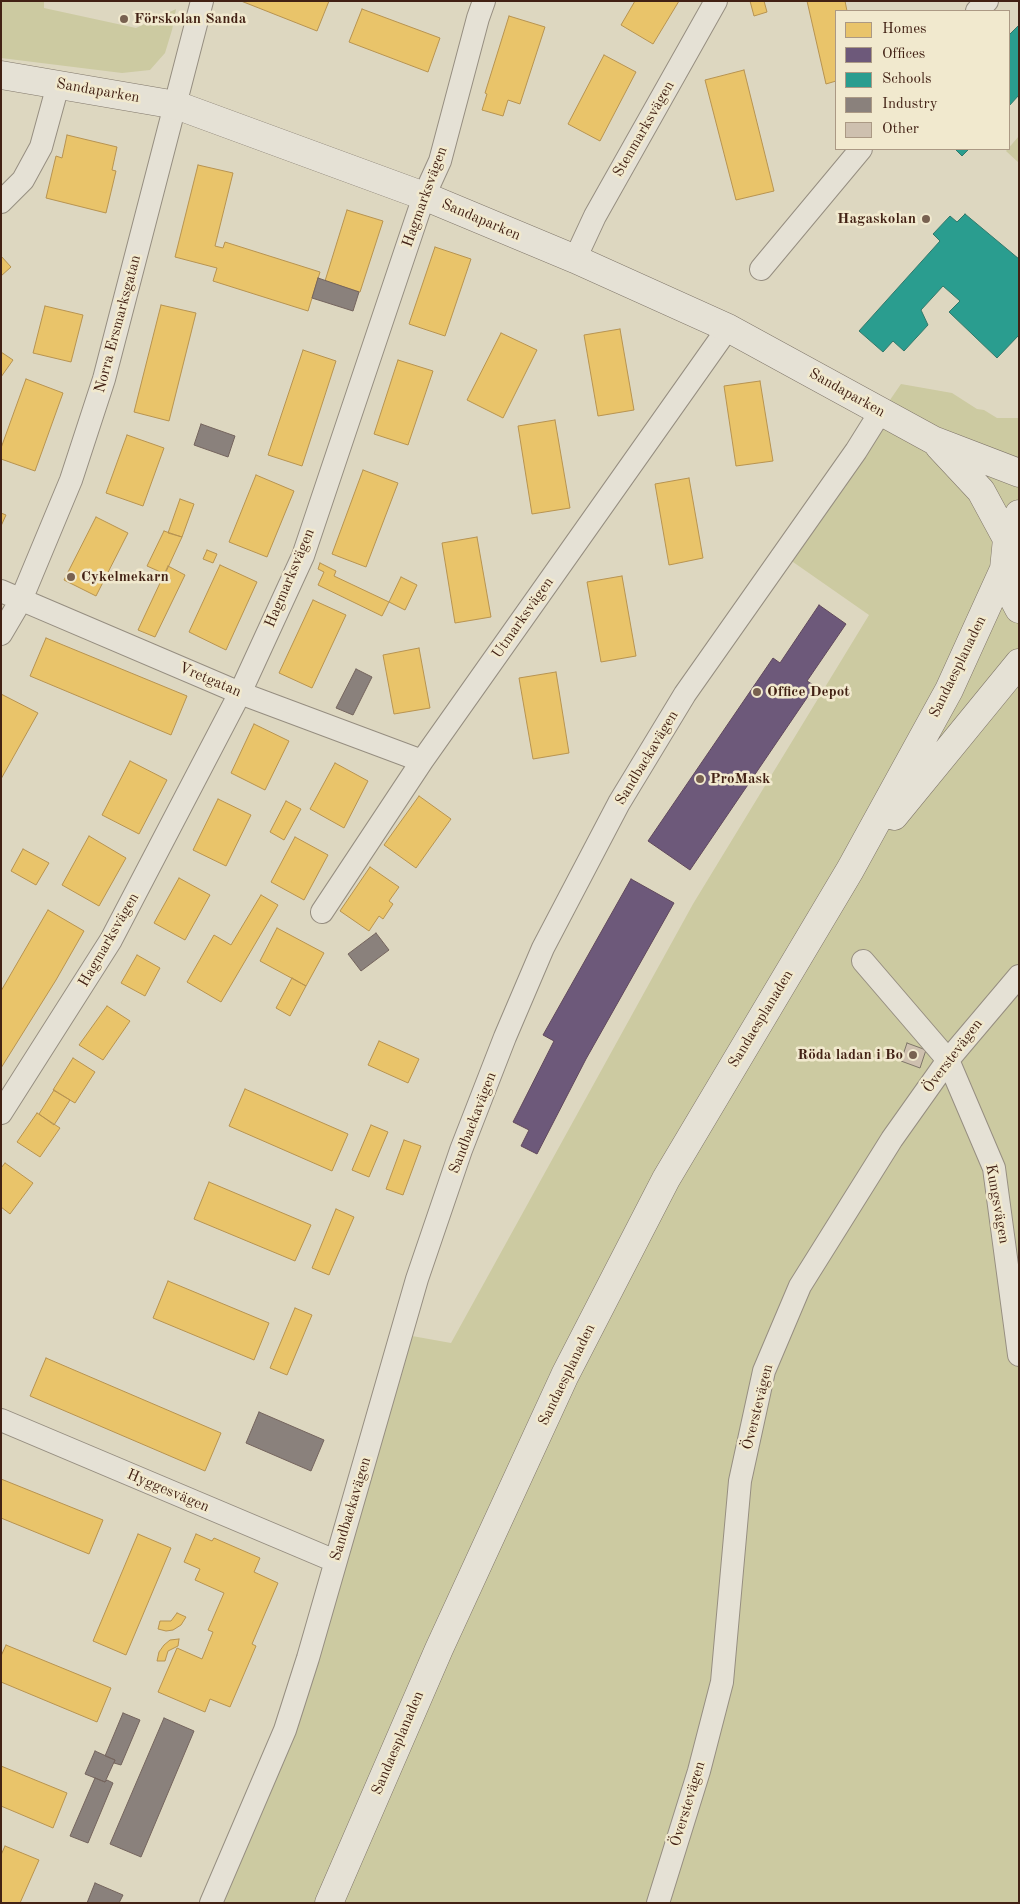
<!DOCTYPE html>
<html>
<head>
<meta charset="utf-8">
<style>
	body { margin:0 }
	#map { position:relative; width:1020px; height:1904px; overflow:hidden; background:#ddd7c0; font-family:"Old Standard TT",serif }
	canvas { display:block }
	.frame { position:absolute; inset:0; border:2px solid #422114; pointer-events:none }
	.legend { position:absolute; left:835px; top:10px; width:175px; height:140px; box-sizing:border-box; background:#f1e9ce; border:1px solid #ab9984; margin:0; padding:6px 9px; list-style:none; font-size:15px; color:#422114 }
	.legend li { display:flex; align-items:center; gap:10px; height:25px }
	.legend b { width:25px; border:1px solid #ab9984 }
</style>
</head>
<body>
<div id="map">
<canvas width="1020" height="1904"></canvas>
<div class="frame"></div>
<ul class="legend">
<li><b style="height:14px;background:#e9c46a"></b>Homes</li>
<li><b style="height:14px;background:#6d597a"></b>Offices</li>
<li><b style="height:14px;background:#2a9d8f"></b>Schools</li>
<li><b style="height:14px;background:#8a817c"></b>Industry</li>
<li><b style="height:14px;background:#cec0af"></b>Other</li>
</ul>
</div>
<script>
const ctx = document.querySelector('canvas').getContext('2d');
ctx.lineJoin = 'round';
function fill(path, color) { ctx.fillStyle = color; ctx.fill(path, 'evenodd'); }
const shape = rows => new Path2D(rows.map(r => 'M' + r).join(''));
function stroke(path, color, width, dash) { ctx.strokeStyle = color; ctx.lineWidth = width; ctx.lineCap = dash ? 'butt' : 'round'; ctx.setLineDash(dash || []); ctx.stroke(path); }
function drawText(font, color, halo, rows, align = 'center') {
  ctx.font = font + ' "Old Standard TT",serif'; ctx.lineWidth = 5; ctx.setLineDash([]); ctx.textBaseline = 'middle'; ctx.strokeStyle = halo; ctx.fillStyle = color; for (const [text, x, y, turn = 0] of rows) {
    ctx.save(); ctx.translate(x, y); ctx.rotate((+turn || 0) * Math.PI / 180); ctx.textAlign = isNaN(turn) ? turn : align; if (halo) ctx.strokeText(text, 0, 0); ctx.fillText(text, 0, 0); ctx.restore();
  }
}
fill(shape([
	[1,1,44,1,44,8,136,28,176,9,172,30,165,53,150,70,122,73,1,58],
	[1019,136,1019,163,1006,151],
	[901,384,952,393,977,409,984,410,997,418,1019,418,1019,1903,211,1903,253,1807,401,1334,451,1343,693,904,869,615,783,555]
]), '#cccaa1');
const homes = shape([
	[241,1,329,1,317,31,241,1],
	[635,1,679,1,653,44,621,25,635,1],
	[750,1,764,1,767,12,754,16,750,1],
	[807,1,845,1,847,11,836,11,836,81,826,84,807,1],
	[362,9,440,38,428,72,349,42,362,9],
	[509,16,545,27,520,104,508,100,503,116,482,110,487,94,485,93,509,16],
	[604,55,636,72,600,141,568,124,604,55],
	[744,70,774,191,736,200,705,80,744,70],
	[67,135,117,147,112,170,116,171,106,213,46,198,56,156,62,158,67,135],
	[198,165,233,173,215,246,223,248,225,242,320,272,308,311,213,281,217,268,175,257,198,165],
	[347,210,383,221,360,292,325,281,347,210],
	[435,247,471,259,445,336,409,324,435,247],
	[1,256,11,267,1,276,1,256],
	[161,305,196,313,169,421,134,412,161,305],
	[45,306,83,315,71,362,33,353,45,306],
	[620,329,634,410,598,416,584,335,620,329],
	[501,333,537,350,503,418,467,400,501,333],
	[303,350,336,361,302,466,268,455,303,350],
	[1,352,13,360,1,377,1,352],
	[398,360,433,371,408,445,374,434,398,360],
	[26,379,63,393,35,471,1,459,1,448,26,379],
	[760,381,773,461,736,466,724,386,760,381],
	[555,420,570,508,532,514,518,426,555,420],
	[127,435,164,448,143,506,106,493,127,435],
	[363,470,398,483,366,567,332,554,363,470],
	[256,475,294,491,267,557,229,542,256,475],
	[689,478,703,558,669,565,655,484,689,478],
	[180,499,194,504,182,537,168,533,180,499],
	[1,513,6,515,1,526,1,513],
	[96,517,128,533,96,596,64,580,96,517],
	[164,531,182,537,165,574,147,566,164,531],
	[477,537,491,617,455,623,442,543,477,537],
	[207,550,217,554,213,563,203,559,207,550],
	[320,563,336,571,334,576,389,602,382,616,318,585,324,572,318,569,320,563],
	[220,565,257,582,226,650,189,632,220,565],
	[168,566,185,575,155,637,138,630,168,566],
	[622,576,636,656,601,662,587,582,622,576],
	[401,577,417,585,405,610,389,602,401,577],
	[313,600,346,615,312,688,279,673,313,600],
	[46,638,187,696,171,735,30,676,46,638],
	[419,648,430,708,394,714,383,655,419,648],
	[556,672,569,753,533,759,519,678,556,672],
	[1,694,38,713,1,779,1,694],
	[254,724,289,741,265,790,231,773,254,724],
	[130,761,167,780,139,834,102,815,130,761],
	[335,763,368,781,344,828,310,809,335,763],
	[419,796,451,819,416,868,384,845,419,796],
	[218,799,251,815,226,866,193,850,218,799],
	[286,801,301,809,284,840,270,832,286,801],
	[89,836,126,858,99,906,62,885,89,836],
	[295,837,328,855,304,900,271,882,295,837],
	[23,849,49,863,36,885,11,871,23,849],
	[370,867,399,887,389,901,393,904,383,919,379,916,369,931,340,911,370,867],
	[179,878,210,895,185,940,154,923,179,878],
	[261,895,278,905,221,1002,187,982,214,935,231,945,261,895],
	[48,910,84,931,56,980,1,1068,1,991,48,910],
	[277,928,324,953,306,986,260,961,277,928],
	[137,955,160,968,145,996,121,983,137,955],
	[292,978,306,986,290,1016,276,1008,292,978],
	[107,1006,130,1021,103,1060,79,1045,107,1006],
	[379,1041,419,1059,408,1083,368,1065,379,1041],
	[73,1058,95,1072,75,1103,53,1090,73,1058],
	[245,1089,348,1134,332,1171,229,1126,245,1089],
	[54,1090,70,1100,54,1125,39,1114,54,1090],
	[37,1113,60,1128,40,1157,17,1142,37,1113],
	[371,1125,388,1132,369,1177,352,1170,371,1125],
	[404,1140,421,1146,403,1195,386,1189,404,1140],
	[5,1163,33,1183,10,1214,1,1207,1,1168,5,1163],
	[209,1182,311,1225,295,1261,194,1219,209,1182],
	[336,1209,354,1217,329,1275,312,1268,336,1209],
	[168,1281,269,1323,254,1360,153,1318,168,1281],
	[295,1308,312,1315,287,1375,270,1368,295,1308],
	[46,1358,221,1433,205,1471,30,1396,46,1358],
	[1,1479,103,1520,89,1554,1,1518,1,1479],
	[138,1534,171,1548,126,1655,93,1641,138,1534],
	[196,1534,212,1541,214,1538,260,1558,254,1572,278,1583,252,1644,256,1646,230,1707,210,1699,205,1712,158,1692,177,1648,202,1659,213,1632,208,1630,224,1593,195,1580,200,1569,184,1562,196,1534],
	[177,1613,186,1617,181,1625,173,1630,166,1631,158,1629,160,1621,171,1621,177,1613],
	[179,1639,178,1646,168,1651,165,1661,157,1661,159,1652,164,1645,170,1640,179,1639],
	[6,1645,111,1688,97,1722,1,1682,1,1656,6,1645],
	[1,1766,67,1793,53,1828,1,1806,1,1766],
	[5,1846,39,1860,20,1903,1,1903,1,1855,5,1846]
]);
fill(homes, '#e9c46a');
stroke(homes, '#b79350', 1);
const offices = shape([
	[819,605,846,624,807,681,815,686,690,870,648,841,773,658,780,663,819,605],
	[631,879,674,903,586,1059,537,1154,521,1146,529,1130,513,1122,554,1041,543,1035,631,879]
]);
fill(offices, '#6d597a');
stroke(offices, '#60485b', 1);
const schools = shape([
	[1019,25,1019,95,1009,106,1009,35,1019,25],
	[955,149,969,149,962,156,955,149],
	[965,214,1019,259,1019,335,997,358,949,312,960,301,943,286,921,310,928,325,904,351,893,341,883,352,859,331,940,241,933,234,950,216,957,222,965,214]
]);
fill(schools, '#2a9d8f');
stroke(schools, '#31786a', 1);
const industry = shape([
	[318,278,359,292,353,311,312,298,318,278],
	[201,424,235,436,228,457,194,445,201,424],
	[356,669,372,677,353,715,336,708,356,669],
	[376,933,389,950,361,971,348,954,376,933],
	[259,1412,324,1440,311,1471,246,1443,259,1412],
	[123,1713,140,1720,121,1765,114,1763,115,1760,105,1756,123,1713],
	[164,1718,194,1731,141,1857,110,1844,164,1718],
	[95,1751,115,1760,105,1782,85,1774,95,1751],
	[95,1778,105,1782,107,1780,113,1783,88,1843,70,1836,95,1778],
	[95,1883,123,1895,119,1903,87,1903,95,1883]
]);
fill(industry, '#8a817c');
stroke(industry, '#74645d', 1);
const building = shape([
	[907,1043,926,1050,920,1068,901,1061,907,1043]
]);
fill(building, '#cec0af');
stroke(building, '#80776a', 1);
const street = shape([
	[977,11,987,1],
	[1,202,23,180,41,147,58,85],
	[575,259,595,216,716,1],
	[761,269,861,149],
	[1,591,240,693,422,761],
	[1,634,21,600,71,480,104,379,202,1],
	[322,912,422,761,728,328],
	[863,961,948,1060,994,1168,1019,1355],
	[1,1113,111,940,240,693,303,556,424,196,440,161,478,18,484,1],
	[1,1420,335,1561],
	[211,1903,285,1730,308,1658,417,1279,461,1150,505,1037,543,948,619,803,685,694,856,451,881,411],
	[658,1903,699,1771,722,1682,740,1481,764,1371,800,1286,892,1139,948,1060,1019,976]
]);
const secondary = shape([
	[1,75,176,105,424,196,575,259,728,328,933,440,1019,473],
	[939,446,981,491,1007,539],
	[1019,514,1007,539,1004,569,1011,594,1019,609],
	[894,816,1019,663],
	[329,1903,439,1649,565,1375,666,1179,850,870,949,690,1004,569]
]);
stroke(street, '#968e80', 24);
stroke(secondary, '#80776a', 29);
stroke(street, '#e5e1d5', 22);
stroke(secondary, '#e5e1d5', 28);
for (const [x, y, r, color] of [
	[124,19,5,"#786150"],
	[926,219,5,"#786150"],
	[71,577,5,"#786150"],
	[757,692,5,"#786150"],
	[700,779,5,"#786150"],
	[913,1055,5,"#786150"]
]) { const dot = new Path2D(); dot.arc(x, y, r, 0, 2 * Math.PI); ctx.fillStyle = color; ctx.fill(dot); stroke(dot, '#f1e9ce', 2); }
drawText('bold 15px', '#422114', '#f1e9ce', [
	["Förskolan Sanda",134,19],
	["Hagaskolan",916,219,"right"],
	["Cykelmekarn",81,577],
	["Office Depot",767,692],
	["ProMask",710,779],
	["Röda ladan i Bo",903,1055,"right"]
], 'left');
drawText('15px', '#422114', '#f1e9ce', [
	["Sandaparken",98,91,10],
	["Stenmarksvägen",644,129,-60],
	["Hagmarksvägen",425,197,-70],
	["Sandaparken",481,220,23],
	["Norra Ersmarksgatan",118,324,-75],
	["Sandaparken",847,393,29],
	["Hagmarksvägen",290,578,-67],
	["Utmarksvägen",523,618,-55],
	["Sandaesplanaden",958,667,-64],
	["Vretgatan",210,680,23],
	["Sandbackavägen",647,758,-59],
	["Hagmarksvägen",109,940,-60],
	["Sandaesplanaden",761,1019,-59],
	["Överstevägen",953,1056,-53],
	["Sandbackavägen",473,1123,-69],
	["Kungsvägen",997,1204,80],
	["Sandaesplanaden",567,1375,-64],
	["Överstevägen",758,1407,-76],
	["Hyggesvägen",168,1491,23],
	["Sandbackavägen",351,1509,-73],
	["Sandaesplanaden",398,1743,-67],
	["Överstevägen",688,1804,-73]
]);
</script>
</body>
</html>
